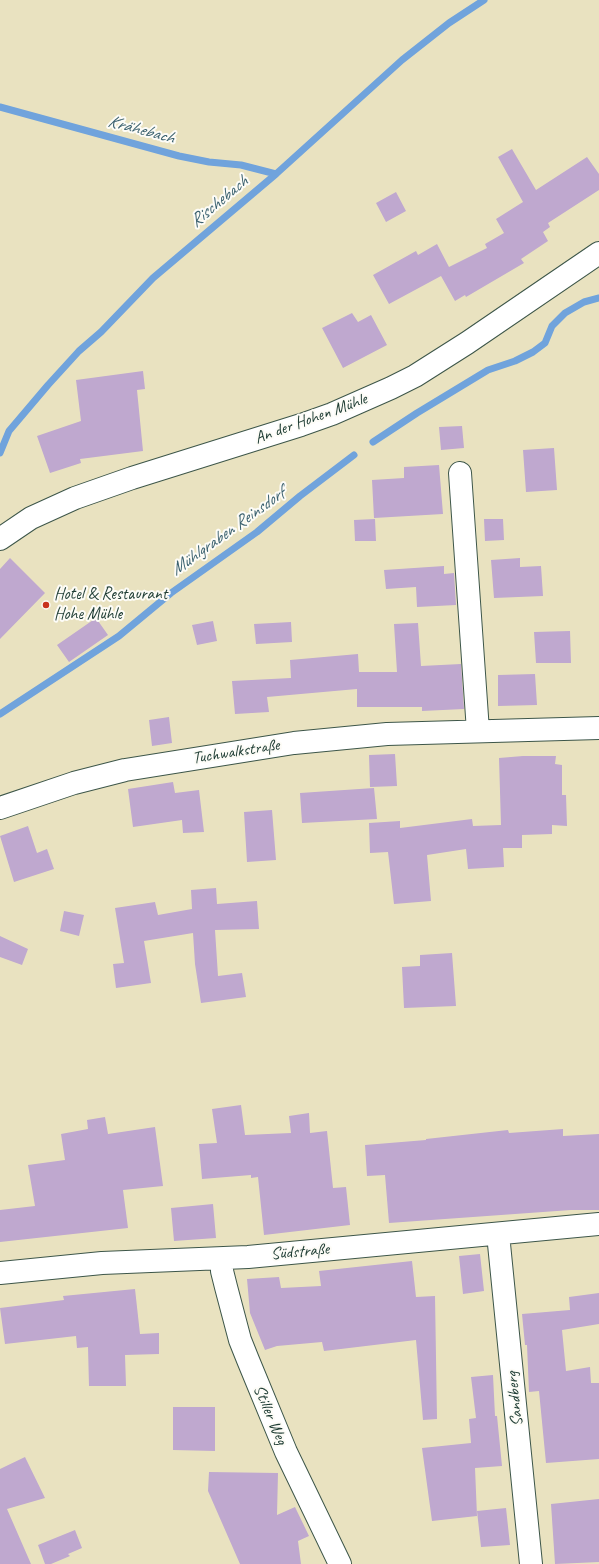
<!DOCTYPE html>
<html>
<head>
<meta charset="utf-8">
<style>
	body { margin:0 }
	canvas { display:block; background:#e9e2c0 }
</style>
</head>
<body>
<canvas width="599" height="1564"></canvas>
<script>
const ctx = document.querySelector('canvas').getContext('2d');
ctx.lineJoin = 'round';
const shape = rows => new Path2D(rows.map(r => 'M' + r).join(''));
function stroke(path, color, width, dash) { ctx.strokeStyle = color; ctx.lineWidth = width; ctx.lineCap = dash ? 'butt' : 'round'; ctx.setLineDash(dash || []); ctx.stroke(path); }
function fill(path, color) { ctx.fillStyle = color; ctx.fill(path, 'evenodd'); }
function drawText(font, color, halo, rows, align = 'center') {
  ctx.font = font + ' Caveat,sans-serif'; ctx.lineWidth = 4; ctx.setLineDash([]); ctx.textBaseline = 'middle'; ctx.strokeStyle = halo; ctx.fillStyle = color; for (const [text, x, y, turn = 0] of rows) {
    ctx.save(); ctx.translate(x, y); ctx.rotate((+turn || 0) * Math.PI / 180); ctx.textAlign = isNaN(turn) ? turn : align; if (halo) ctx.strokeText(text, 0, 0); ctx.fillText(text, 0, 0); ctx.restore();
  }
}
stroke(shape([
	[0,107,179,156,209,162,241,165,276,174],
	[373,442,417,413,488,370,515,361,533,352,545,343,552,326,565,313,584,302,599,298],
	[0,453,9,431,48,385,79,351,101,332,153,278,276,174,402,60,449,23,484,0],
	[0,714,119,636,171,593,257,532,300,496,354,455]
]), '#70a3dc', 7);
fill(shape([
	[512,149,536,190,587,157,599,174,599,190,548,223,550,227,543,232,548,241,521,259,524,263,466,297,465,295,455,301,441,276,389,304,373,275,416,251,418,255,437,244,449,267,487,248,485,244,504,233,496,219,523,202,498,157],
	[396,192,406,211,386,222,376,203],
	[352,313,358,322,371,315,387,345,343,368,322,328],
	[143,371,145,389,137,390,143,451,80,459,81,463,50,473,37,436,81,421,76,380],
	[462,426,464,448,441,450,439,427],
	[554,448,557,490,526,492,523,450],
	[439,465,443,514,374,518,372,480,404,478,404,467],
	[375,519,376,541,355,541,354,520],
	[484,519,503,519,504,540,485,541],
	[10,558,45,593,0,639,0,569],
	[520,558,520,567,541,566,543,596,494,598,491,560],
	[444,566,444,574,454,573,456,605,417,607,416,587,386,589,384,570],
	[96,618,108,635,69,662,57,645],
	[213,621,217,641,197,645,192,625],
	[291,622,292,642,256,644,254,624],
	[418,623,421,666,461,664,464,709,422,711,422,707,357,707,357,689,267,697,269,712,235,714,232,681,291,678,290,660,358,654,359,672,397,672,394,624],
	[570,631,571,663,536,663,534,632],
	[535,674,537,705,498,706,498,675],
	[169,717,172,743,152,746,149,720],
	[395,754,397,786,370,787,369,755],
	[523,756,556,756,555,764,562,765,562,795,566,795,567,826,552,825,552,834,522,835,522,848,503,848,504,867,468,869,466,849,427,855,431,901,394,904,388,852,370,853,369,823,400,821,400,828,472,819,473,826,501,825,499,758],
	[173,782,175,793,199,790,204,832,183,833,182,820,133,827,128,789],
	[374,788,377,819,302,823,300,793],
	[272,810,276,860,247,862,244,812],
	[28,826,37,853,47,849,54,869,14,882,0,836],
	[216,888,217,904,257,901,259,929,215,930,218,976,242,973,246,997,201,1003,195,964,193,933,144,941,151,983,116,988,113,964,124,963,115,908,155,902,158,915,192,909,191,890],
	[64,911,84,915,79,936,60,931],
	[0,936,28,949,22,965,0,957],
	[452,953,456,1006,404,1008,402,967,420,966,420,955],
	[241,1105,245,1135,291,1133,289,1116,309,1113,310,1133,327,1131,333,1188,346,1187,350,1225,264,1235,258,1177,251,1178,251,1175,202,1179,199,1144,217,1143,212,1109],
	[105,1117,108,1134,155,1127,163,1186,123,1190,128,1228,0,1242,0,1210,35,1206,28,1165,65,1160,61,1134,88,1129,87,1120],
	[563,1129,563,1136,599,1134,599,1210,571,1210,389,1223,385,1175,367,1176,365,1145,426,1140,426,1139,508,1130,509,1133],
	[213,1204,216,1238,174,1241,171,1208],
	[480,1254,484,1291,463,1294,459,1256],
	[412,1261,416,1297,435,1296,437,1419,423,1420,416,1340,324,1351,322,1342,277,1346,265,1350,250,1313,247,1279,279,1277,281,1288,321,1286,319,1271],
	[135,1289,140,1334,159,1333,159,1354,125,1355,126,1386,89,1386,88,1347,77,1348,76,1336,5,1344,0,1308,64,1300,63,1296],
	[599,1293,599,1324,562,1330,566,1371,590,1367,591,1383,599,1383,599,1459,546,1463,539,1391,529,1392,527,1345,525,1345,522,1314,570,1310,569,1297],
	[493,1375,495,1416,497,1416,502,1466,475,1468,477,1516,432,1521,422,1448,471,1443,469,1419,476,1418,471,1377],
	[173,1407,215,1407,215,1451,173,1450],
	[25,1457,45,1498,7,1509,31,1564,0,1564,0,1469],
	[209,1472,278,1473,277,1515,295,1507,309,1536,298,1541,301,1564,240,1564,208,1491],
	[599,1499,599,1562,555,1564,551,1504],
	[506,1508,510,1545,481,1547,477,1511],
	[75,1530,82,1548,68,1554,70,1556,51,1564,45,1564,38,1545]
]), '#bfa8cf');
const street = shape([
	[460,473,478,731],
	[0,808,74,783,125,770,294,743,387,734,599,728],
	[498,1234,531,1564],
	[222,1259,222,1271,226,1287,240,1340,248,1360,286,1452,340,1564],
	[0,1273,102,1263,248,1257,599,1224]
]);
const secondary = shape([
	[0,539,31,518,75,498,132,478,301,425,332,414,391,388,415,376,467,343,599,253]
]);
stroke(street, '#3d5649', 24);
stroke(secondary, '#3d5649', 24);
stroke(street, '#fff', 22);
stroke(secondary, '#fff', 22);
for (const [x, y, r, color] of [
	[46,605,4,"#c8321e"]
]) { const dot = new Path2D(); dot.arc(x, y, r, 0, 2 * Math.PI); ctx.fillStyle = color; ctx.fill(dot); stroke(dot, '#fdfcf7', 1.5); }
drawText('17px', '#1f3d34', '#fdfcf7', [
	["An der Hohen Mühle",311,419,-20],
	["Tuchwalkstraße",236,752,-9],
	["Südstraße",300,1252,-5],
	["Sandberg",515,1399,-96],
	["Stiller Weg",270,1415,67]
]);
drawText('17px', '#1f3d34', '#fdfcf7', [
	["Hotel & Restaurant",54,595],
	["Hohe Mühle",54,615]
], 'left');
drawText('italic 18px', '#3b616f', '#fdfcf7', [
	["Krähebach",141,130,15],
	["Rischebach",219,202,-40],
	["Mühlgraben Reinsdorf",228,532,-36]
]);
</script>
</body>
</html>
